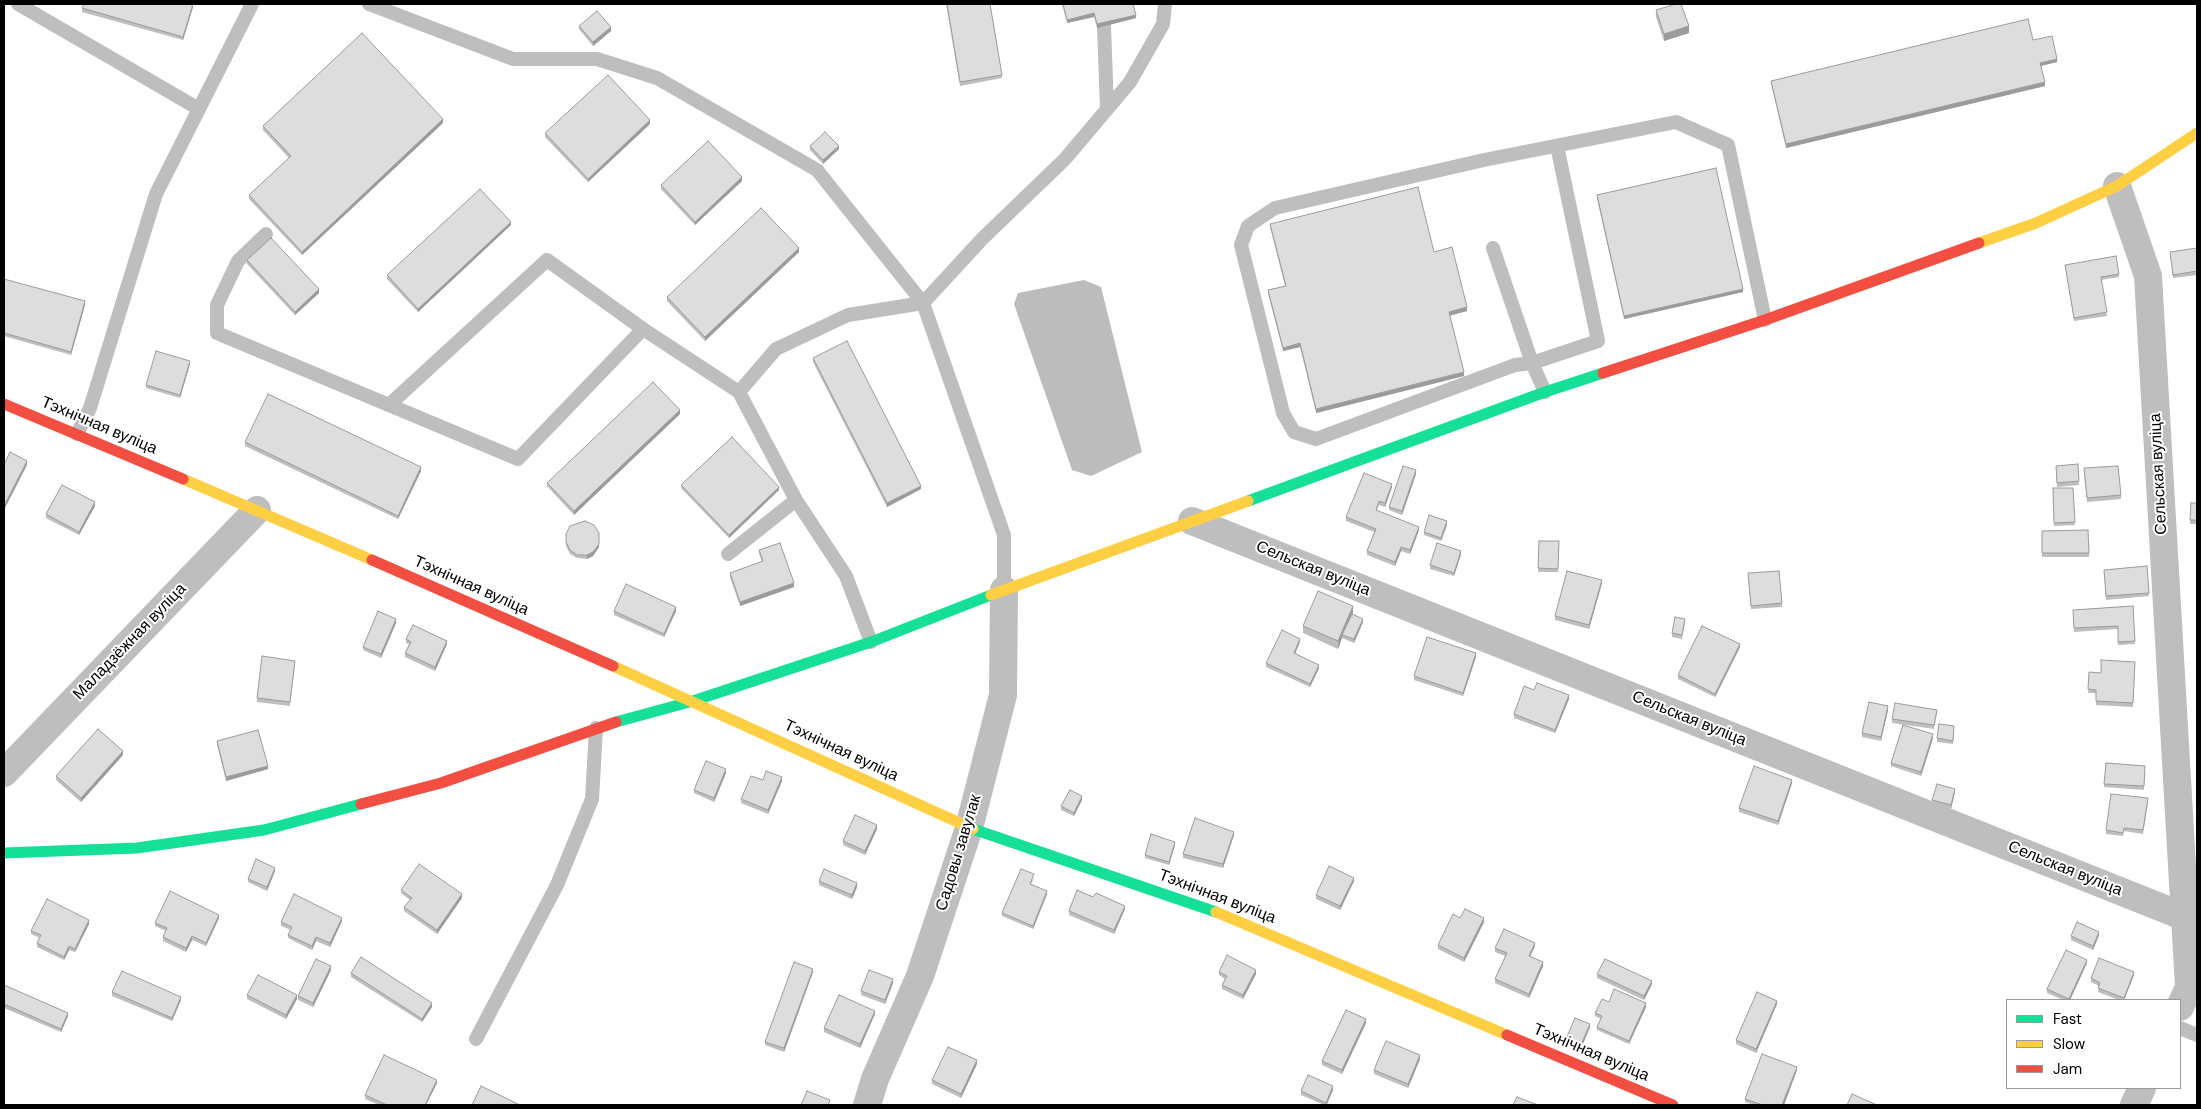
<!DOCTYPE html>
<html>
<head>
<meta charset="utf-8">
<style>
	body { margin:0 }
	#map { position:relative; width:2201px; height:1109px; overflow:hidden; background:#fff; font-family:"DM Sans",sans-serif }
	canvas { display:block }
	.frame { position:absolute; inset:0; border:5px solid #000; pointer-events:none }
	.legend { position:absolute; left:2006px; top:999px; width:175px; height:90px; box-sizing:border-box; background:#fff; border:1px solid #999; margin:0; padding:6px 9px; list-style:none; font-size:15px; color:#000 }
	.legend li { display:flex; align-items:center; gap:10px; height:25px }
	.legend b { width:25px; border:1px solid #999 }
</style>
</head>
<body>
<div id="map">
<canvas width="2201" height="1109"></canvas>
<div class="frame"></div>
<ul class="legend">
<li><b style="height:6px;background:#16e098"></b>Fast</li>
<li><b style="height:6px;background:#ffcf43"></b>Slow</li>
<li><b style="height:6px;background:#f24e42"></b>Jam</li>
</ul>
</div>
<script>
const ctx = document.querySelector('canvas').getContext('2d');
ctx.lineJoin = 'round';
function fill(path, color) { ctx.fillStyle = color; ctx.fill(path, 'evenodd'); }
const shape = rows => new Path2D(rows.map(r => 'M' + r).join(''));
function stroke(path, color, width, dash) { ctx.strokeStyle = color; ctx.lineWidth = width; ctx.lineCap = dash ? 'butt' : 'round'; ctx.setLineDash(dash || []); ctx.stroke(path); }
function drawText(font, color, halo, rows, align = 'center') {
  ctx.font = font + ' "DM Sans",sans-serif'; ctx.lineWidth = 4; ctx.setLineDash([]); ctx.textBaseline = 'middle'; ctx.strokeStyle = halo; ctx.fillStyle = color; for (const [text, x, y, turn = 0] of rows) {
    ctx.save(); ctx.translate(x, y); ctx.rotate((+turn || 0) * Math.PI / 180); ctx.textAlign = isNaN(turn) ? turn : align; if (halo) ctx.strokeText(text, 0, 0); ctx.fillText(text, 0, 0); ctx.restore();
  }
}
fill(shape([
	[1084,280,1101,287,1142,452,1091,476,1072,470,1014,304,1018,293]
]), '#bcbcbc');
stroke(shape([
	[18,4,199,109],
	[369,4,513,59,597,59,657,78,817,170,923,303,1004,535,1004,590],
	[1104,26,1107,109],
	[266,234,238,261,217,305,217,333,518,459,643,329,739,392],
	[1493,248,1532,363,1598,341,1557,146],
	[1545,392,1532,363,1515,365,1316,439,1294,432,1283,413,1241,245,1248,226,1275,208,1484,160,1676,122,1728,145,1765,320],
	[389,405,547,260,643,329],
	[77,434,90,408,156,194,252,4],
	[796,500,739,392,776,349,848,315,923,303,982,239,1065,159,1130,82,1163,24,1165,4],
	[728,554,796,500,846,576,871,642],
	[2180,1028,2197,1035],
	[476,1039,557,885,592,799,596,728]
]), '#bebebe', 14);
stroke(shape([
	[2117,186,2148,276,2189,987,2180,1007],
	[1192,521,2185,917],
	[4,773,257,510],
	[867,1105,875,1079,920,976,969,828,1003,695,1004,590],
	[2134,1105,2142,1088]
]), '#bebebe', 28);
stroke(shape([
	[1248,501,1545,392,1603,373],
	[616,722,693,701,871,642,991,595],
	[973,829,1216,912],
	[4,853,137,848,264,830,361,804]
]), '#16e098', 11);
stroke(shape([
	[1979,243,2036,223,2117,186,2197,133],
	[183,479,372,560],
	[991,595,1248,501],
	[613,666,973,829],
	[1216,912,1507,1035]
]), '#ffcf43', 11);
stroke(shape([
	[1603,373,1765,320,1979,243],
	[4,404,183,479],
	[372,560,613,666],
	[361,804,441,783,616,722],
	[1507,1035,1673,1105]
]), '#f24e42', 11);
fill(shape([
	[946,4,990,4,1002,78,960,86],
	[1062,4,1133,4,1136,18,1097,28,1094,17,1067,23],
	[193,7,183,40,82,12,82,8],
	[1656,10,1689,33,1664,41,1656,17],
	[579,26,611,31,593,46,579,29],
	[2033,40,2057,62,2041,66,2045,86,1786,148,1771,84,1771,81],
	[443,123,302,255,249,199,249,195,289,158,263,130,263,126],
	[650,124,588,182,545,137,545,133],
	[810,146,839,149,823,164,810,150],
	[742,181,695,225,661,189,661,185],
	[1597,195,1743,292,1624,319,1597,199],
	[1270,224,1434,252,1467,311,1450,315,1464,376,1316,413,1300,347,1283,351,1268,294,1268,290,1285,286,1270,227],
	[511,225,418,312,387,279,387,275],
	[2197,251,2197,275,2173,278,2170,252],
	[799,252,705,341,667,301,667,297],
	[247,260,319,293,295,315,247,264],
	[2065,265,2119,274,2119,277,2101,280,2107,316,2074,321],
	[4,279,85,305,71,355,4,336],
	[813,358,921,489,887,507,813,362],
	[190,364,180,398,146,388,146,385],
	[680,414,574,515,547,486,547,483],
	[245,442,421,471,398,519,245,446],
	[2078,464,2079,485,2057,487,2056,466],
	[2084,472,2121,495,2121,499,2087,502],
	[1416,474,1402,515,1389,510,1389,507],
	[681,485,779,490,729,538,681,488],
	[1392,487,1385,507,1379,505,1377,510,1419,530,1410,554,1401,551,1395,566,1367,555,1367,551,1374,532,1346,521,1346,517],
	[2053,488,2073,488,2075,525,2054,526],
	[2191,503,2197,503,2197,524,2190,524],
	[95,506,79,535,46,518,46,514],
	[1447,525,1441,541,1424,535,1424,532],
	[2088,530,2089,557,2042,557,2042,531],
	[566,534,599,537,599,547,593,556,587,559,577,558,570,554,566,546],
	[1539,541,1559,541,1558,572,1538,572],
	[759,550,794,587,740,606,730,577,730,573,762,562,759,554],
	[1461,554,1454,576,1430,569,1430,565],
	[2147,566,2149,596,2106,600,2104,570],
	[1748,577,1782,603,1782,607,1751,609],
	[1602,583,1589,629,1555,620,1555,616],
	[2133,606,2135,644,2118,645,2118,629,2074,632,2073,610],
	[614,611,676,611,664,637,614,615],
	[1353,613,1353,614,1363,622,1354,643,1342,638,1338,649,1303,633,1303,626],
	[396,623,381,658,363,650,363,647],
	[1685,623,1682,639,1672,637,1672,633],
	[406,639,447,644,435,671,405,657,405,653,409,644,406,643],
	[1300,642,1295,653,1319,668,1310,687,1266,667,1266,663],
	[1740,647,1715,697,1678,679,1678,675],
	[1476,657,1463,696,1414,680,1414,676],
	[2135,662,2133,707,2096,705,2096,693,2088,693,2089,672,2101,673],
	[295,664,290,706,257,702,257,698],
	[1534,690,1569,699,1555,733,1514,718,1514,714],
	[1888,710,1881,741,1862,737,1862,733],
	[1937,713,1934,729,1892,723,1892,719],
	[1954,730,1953,744,1937,742,1937,738],
	[1933,738,1921,776,1891,766,1891,763],
	[217,741,268,769,226,781,217,745],
	[123,755,81,802,56,780,56,776],
	[2106,763,2145,766,2144,790,2104,787],
	[726,773,714,802,694,793,694,790],
	[763,780,782,781,768,814,741,803,741,799],
	[1792,783,1778,825,1739,812,1739,808],
	[1955,792,1951,809,1932,804,1932,800],
	[1082,800,1074,816,1061,810,1061,806],
	[2148,802,2143,834,2124,831,2123,836,2106,834,2106,830],
	[877,829,865,855,843,845,843,841],
	[1234,835,1223,868,1183,858,1183,854],
	[1175,845,1169,865,1145,858,1145,855],
	[275,871,267,891,248,882,248,879],
	[1034,878,1031,884,1047,894,1033,929,1002,916,1002,913],
	[819,881,857,887,852,899,819,885],
	[1354,881,1340,910,1316,899,1316,895],
	[401,890,462,898,437,934,404,911,404,907,410,900,401,893],
	[1093,897,1125,909,1114,934,1069,915,1069,911],
	[219,918,206,946,192,940,186,952,163,941,163,937,166,931,155,926,155,923],
	[1460,918,1484,922,1464,962,1438,949,1438,945],
	[342,921,330,947,316,941,312,950,288,938,288,935,291,930,281,926,281,922],
	[89,924,75,952,69,950,64,960,37,947,37,943,40,938,31,934,31,931],
	[2099,935,2093,950,2071,940,2071,936],
	[1535,946,1530,956,1543,966,1529,998,1495,983,1495,979,1505,956,1495,952,1495,948],
	[2087,963,2070,1000,2063,1000,2047,993,2047,989],
	[331,970,313,1007,298,1000,298,996],
	[813,972,784,1052,765,1045,765,1042],
	[1219,972,1256,974,1243,999,1222,989,1222,985,1225,979,1219,975],
	[351,973,432,1007,422,1022,351,977],
	[1597,974,1652,984,1644,1000,1597,978],
	[2134,975,2124,1000,2119,1000,2098,992,2099,986,2091,982,2091,978],
	[893,983,885,1004,861,995,861,991],
	[4,985,68,1016,61,1032,4,1008],
	[112,992,181,1000,172,1021,112,996],
	[247,995,297,999,286,1019,247,999],
	[1609,1002,1646,1007,1629,1044,1597,1030,1597,1027,1601,1019,1595,1016,1595,1013],
	[1777,1004,1756,1053,1736,1044,1736,1040],
	[875,1014,860,1048,824,1032,824,1028],
	[1366,1023,1342,1074,1322,1065,1322,1061],
	[1590,1027,1580,1051,1565,1045,1565,1041],
	[1420,1059,1408,1088,1374,1074,1374,1070],
	[977,1064,961,1098,932,1084,932,1080],
	[1797,1070,1784,1105,1753,1105,1745,1102,1745,1099],
	[437,1083,426,1105,379,1105,365,1099,365,1095],
	[1333,1090,1327,1105,1324,1105,1301,1095,1301,1091]
]), '#bebebe');
fill(shape([
	[193,4,193,7,183,40,183,37],
	[1094,13,1094,17,1067,23,1067,20],
	[1136,15,1136,18,1097,28,1097,24],
	[1689,26,1689,33,1664,41,1664,34],
	[611,27,611,31,593,46,593,42],
	[2057,59,2057,62,2040,66,2040,63],
	[2045,82,2045,86,1786,148,1786,144],
	[443,119,443,123,302,255,302,252],
	[650,120,650,124,588,182,588,179],
	[839,146,839,149,823,164,823,160],
	[742,177,742,181,695,225,695,222],
	[511,222,511,225,418,312,418,309],
	[799,248,799,252,705,341,705,337],
	[319,289,319,293,295,315,295,312],
	[1743,289,1743,292,1624,319,1624,316],
	[85,301,85,305,71,355,71,352],
	[1467,307,1467,311,1449,316,1449,312],
	[1300,343,1300,347,1283,351,1283,348],
	[190,361,190,364,180,398,180,395],
	[1464,372,1464,376,1316,413,1316,409],
	[680,410,680,414,574,515,574,511],
	[27,461,27,465,4,510,4,506],
	[421,467,421,471,398,519,398,516],
	[1416,470,1416,474,1402,515,1402,511],
	[1392,484,1392,487,1385,507,1385,503],
	[921,486,921,489,887,507,887,503],
	[779,487,779,490,729,538,729,535],
	[95,502,95,506,79,535,79,532],
	[1447,521,1447,525,1441,541,1441,538],
	[1419,527,1419,530,1410,554,1410,550],
	[599,544,599,547,593,556,587,559,587,555],
	[1401,547,1401,551,1395,566,1395,562],
	[1461,551,1461,554,1454,576,1454,573],
	[1602,580,1602,583,1589,629,1589,625],
	[794,583,794,587,740,606,740,602],
	[1353,606,1353,613,1344,635,1342,635,1342,638,1338,649,1338,641],
	[676,607,676,611,664,637,664,634],
	[396,619,396,623,381,658,381,654],
	[1363,619,1363,622,1354,643,1354,639],
	[1300,639,1300,642,1294,656,1294,653],
	[447,641,447,644,435,671,435,667],
	[1740,644,1740,647,1715,697,1715,694],
	[1476,653,1476,657,1463,696,1463,693],
	[1319,665,1319,668,1310,687,1310,684],
	[1569,695,1569,699,1555,733,1555,730],
	[1888,706,1888,710,1881,741,1881,737],
	[1933,734,1933,738,1921,776,1921,772],
	[123,751,123,755,81,802,81,798],
	[268,766,268,769,226,781,226,777],
	[726,769,726,773,714,802,714,798],
	[782,777,782,781,768,814,768,810],
	[1792,780,1792,783,1778,825,1778,821],
	[1955,789,1955,792,1951,809,1951,805],
	[1082,796,1082,800,1074,816,1074,813],
	[877,825,877,829,865,855,865,851],
	[1234,832,1234,835,1223,868,1223,864],
	[1175,842,1175,845,1169,865,1169,862],
	[275,868,275,871,267,891,267,887],
	[1354,878,1354,881,1340,910,1340,906],
	[857,883,857,887,852,899,852,895],
	[1047,891,1047,894,1033,929,1033,926],
	[462,894,462,898,437,934,437,930],
	[1125,906,1125,909,1114,934,1114,930],
	[219,915,219,918,206,946,206,943],
	[342,918,342,921,330,947,330,943],
	[1484,918,1484,922,1464,962,1464,958],
	[89,920,89,924,75,952,75,949],
	[2099,932,2099,935,2093,950,2093,946],
	[192,936,192,940,186,952,186,948],
	[316,937,316,941,312,950,312,946],
	[1535,943,1535,946,1529,959,1529,956],
	[69,946,69,950,64,960,64,957],
	[2087,960,2087,963,2070,1000,2069,1000],
	[1543,962,1543,966,1529,998,1529,994],
	[331,966,331,970,313,1007,313,1003],
	[813,969,813,972,784,1052,784,1048],
	[1256,970,1256,974,1243,999,1243,995],
	[2134,972,2134,975,2124,1000,2124,998],
	[893,979,893,983,885,1004,885,1000],
	[1652,981,1652,984,1644,1000,1644,996],
	[297,995,297,999,286,1019,286,1015],
	[181,997,181,1000,172,1021,172,1018],
	[1777,1001,1777,1004,1756,1053,1756,1049],
	[432,1003,432,1007,422,1022,422,1019],
	[1646,1003,1646,1007,1629,1044,1629,1041],
	[875,1011,875,1014,860,1048,860,1044],
	[68,1013,68,1016,61,1032,61,1029],
	[1366,1019,1366,1023,1342,1074,1342,1070],
	[1590,1024,1590,1027,1580,1051,1580,1047],
	[1420,1055,1420,1059,1408,1088,1408,1084],
	[977,1060,977,1064,961,1098,961,1094],
	[1797,1067,1797,1070,1784,1105,1782,1105],
	[437,1080,437,1083,426,1105,425,1105],
	[1333,1086,1333,1090,1326,1105,1326,1103]
]), '#9b9b9b');
const building = shape([
	[84,4,193,4,183,37,82,8,84,4],
	[947,4,990,4,1002,75,960,82,947,4],
	[1063,4,1133,4,1136,15,1097,24,1094,13,1067,20,1063,4],
	[1676,4,1681,4,1689,26,1664,34,1656,10,1676,4],
	[597,11,611,27,593,42,579,26,597,11],
	[2028,19,2033,40,2052,36,2057,59,2040,63,2045,82,1786,144,1771,81,2028,19],
	[362,33,443,119,302,252,249,195,291,156,263,126,362,33],
	[608,75,650,120,588,179,545,133,608,75],
	[825,132,839,146,823,160,810,146,825,132],
	[708,141,742,177,695,222,661,185,708,141],
	[1716,168,1743,289,1624,316,1597,195,1716,168],
	[1418,187,1434,252,1452,247,1467,307,1449,312,1464,372,1316,409,1300,343,1283,348,1268,290,1286,286,1270,224,1418,187],
	[480,189,511,222,418,309,387,275,480,189],
	[761,208,799,248,705,337,667,297,761,208],
	[271,238,319,289,295,312,247,260,271,238],
	[2197,248,2197,271,2173,275,2170,252,2197,248],
	[2116,256,2119,274,2101,277,2107,312,2074,318,2065,265,2116,256],
	[4,279,85,301,71,352,4,333,4,279],
	[847,341,921,486,887,503,813,358,847,341],
	[156,351,190,361,180,395,146,385,156,351],
	[653,382,680,410,574,511,547,483,653,382],
	[268,394,421,467,398,516,245,442,268,394],
	[732,437,779,487,729,535,681,485,732,437],
	[10,452,27,461,4,506,4,465,10,452],
	[2078,464,2079,481,2057,483,2056,466,2078,464],
	[1403,466,1416,470,1402,511,1389,507,1403,466],
	[2118,466,2121,495,2087,498,2084,468,2118,466],
	[1364,473,1392,484,1385,503,1379,501,1376,510,1419,527,1410,550,1401,547,1395,562,1367,551,1376,529,1346,517,1364,473],
	[62,485,95,502,79,532,46,514,62,485],
	[2053,488,2073,488,2075,522,2054,523,2053,488],
	[2191,503,2197,503,2197,520,2190,520,2191,503],
	[1429,515,1447,521,1441,538,1424,532,1429,515],
	[585,521,594,525,599,533,599,544,593,552,587,555,577,555,570,550,566,542,566,534,570,526,585,521],
	[2088,530,2089,553,2042,553,2042,531,2088,530],
	[1539,541,1559,541,1558,569,1538,568,1539,541],
	[780,543,794,583,740,602,730,573,763,561,759,550,780,543],
	[1437,543,1461,551,1454,573,1430,565,1437,543],
	[2147,566,2149,593,2106,596,2104,570,2147,566],
	[1567,571,1602,580,1589,625,1555,616,1567,571],
	[1779,571,1782,603,1751,606,1748,573,1779,571],
	[626,584,676,607,664,634,614,611,626,584],
	[1318,591,1353,606,1338,641,1303,626,1318,591],
	[2133,606,2135,641,2118,642,2118,626,2074,628,2073,610,2133,606],
	[378,611,396,619,381,654,363,647,378,611],
	[1352,614,1363,619,1354,639,1342,635,1352,614],
	[1675,617,1685,619,1682,635,1672,633,1675,617],
	[413,625,447,641,435,667,405,653,411,642,406,639,413,625],
	[1702,626,1740,644,1715,694,1678,675,1702,626],
	[1282,630,1300,639,1294,653,1319,665,1310,684,1266,663,1282,630],
	[1427,637,1476,653,1463,693,1414,676,1427,637],
	[262,656,295,661,290,702,257,698,262,656],
	[2101,660,2135,662,2133,703,2096,701,2096,690,2088,689,2089,672,2101,673,2101,660],
	[1537,683,1569,695,1555,730,1514,714,1524,686,1534,690,1537,683],
	[1869,702,1888,706,1881,737,1862,733,1869,702],
	[1895,703,1937,710,1934,725,1892,719,1895,703],
	[1939,724,1954,726,1953,741,1937,738,1939,724],
	[1903,725,1933,734,1921,772,1891,763,1903,725],
	[98,729,123,751,81,798,56,776,98,729],
	[258,730,268,766,226,777,217,741,258,730],
	[706,761,726,769,714,798,694,790,706,761],
	[2106,763,2145,766,2144,786,2104,784,2106,763],
	[1754,766,1792,780,1778,821,1739,808,1754,766],
	[766,771,782,777,768,810,741,799,751,776,763,780,766,771],
	[1937,784,1955,789,1951,805,1932,800,1937,784],
	[1070,790,1082,796,1074,813,1061,806,1070,790],
	[2111,794,2148,798,2143,830,2124,828,2123,833,2106,830,2111,794],
	[855,815,877,825,865,851,843,841,855,815],
	[1195,818,1234,832,1223,864,1183,854,1195,818],
	[1151,834,1175,842,1169,862,1145,855,1151,834],
	[256,859,275,868,267,887,248,879,256,859],
	[419,864,462,894,437,930,404,907,412,898,401,890,419,864],
	[1329,866,1354,878,1340,906,1316,895,1329,866],
	[824,869,857,883,852,895,819,881,824,869],
	[1021,869,1034,874,1030,884,1047,891,1033,926,1002,913,1021,869],
	[1077,890,1093,897,1096,893,1125,906,1114,930,1069,911,1077,890],
	[170,891,219,915,206,943,192,936,186,948,163,937,167,928,155,923,170,891],
	[294,894,342,918,330,943,316,937,312,946,288,935,292,927,281,922,294,894],
	[47,899,89,920,75,949,69,946,64,957,37,943,41,935,31,931,47,899],
	[1465,909,1484,918,1464,958,1438,945,1453,914,1460,918,1465,909],
	[2077,922,2099,932,2093,946,2071,936,2077,922],
	[1504,929,1535,943,1529,956,1543,962,1529,994,1495,979,1507,953,1495,948,1504,929],
	[2066,950,2087,960,2069,999,2047,989,2066,950],
	[1227,955,1256,970,1243,995,1222,985,1227,976,1219,972,1227,955],
	[361,957,432,1003,422,1019,351,973,361,957],
	[2099,958,2134,972,2124,998,2098,988,2100,983,2091,978,2099,958],
	[316,959,331,966,313,1003,298,996,316,959],
	[1605,959,1652,981,1644,996,1597,974,1605,959],
	[794,962,813,969,784,1048,765,1042,794,962],
	[869,970,893,979,885,1000,861,991,869,970],
	[122,971,181,997,172,1018,112,992,122,971],
	[258,975,297,995,286,1015,247,995,258,975],
	[4,985,68,1013,61,1029,4,1004,4,985],
	[1614,989,1646,1003,1629,1041,1597,1027,1602,1016,1595,1013,1602,999,1609,1002,1614,989],
	[1757,992,1777,1001,1756,1049,1736,1040,1757,992],
	[839,995,875,1011,860,1044,824,1028,839,995],
	[1346,1010,1366,1019,1342,1070,1322,1061,1346,1010],
	[1575,1018,1590,1024,1580,1047,1565,1041,1575,1018],
	[1386,1041,1420,1055,1408,1084,1374,1070,1386,1041],
	[948,1047,977,1060,961,1094,932,1080,948,1047],
	[1762,1054,1797,1067,1782,1105,1763,1105,1745,1099,1762,1054],
	[384,1055,437,1080,425,1105,387,1105,365,1095,384,1055],
	[1308,1075,1333,1086,1326,1103,1301,1091,1308,1075],
	[481,1086,520,1105,472,1105,481,1086],
	[807,1091,830,1100,828,1105,801,1105,807,1091],
	[1852,1094,1877,1105,1847,1105,1852,1094],
	[1517,1097,1538,1105,1513,1105,1517,1097]
]);
fill(building, '#ddd');
stroke(building, '#9b9b9b', 1);
drawText('16px', '#000', '#fff', [
	["Тэхнічная вуліца",99,426,23],
	["Сельская вуліца",2159,474,-93],
	["Сельская вуліца",1313,569,22],
	["Тэхнічная вуліца",471,586,24],
	["Маладзёжная вуліца",130,642,-46],
	["Сельская вуліца",1689,719,22],
	["Тэхнічная вуліца",841,751,25],
	["Садовы завулак",959,853,-73],
	["Сельская вуліца",2065,869,22],
	["Тэхнічная вуліца",1217,897,21],
	["Тэхнічная вуліца",1591,1053,23]
]);
</script>
</body>
</html>
